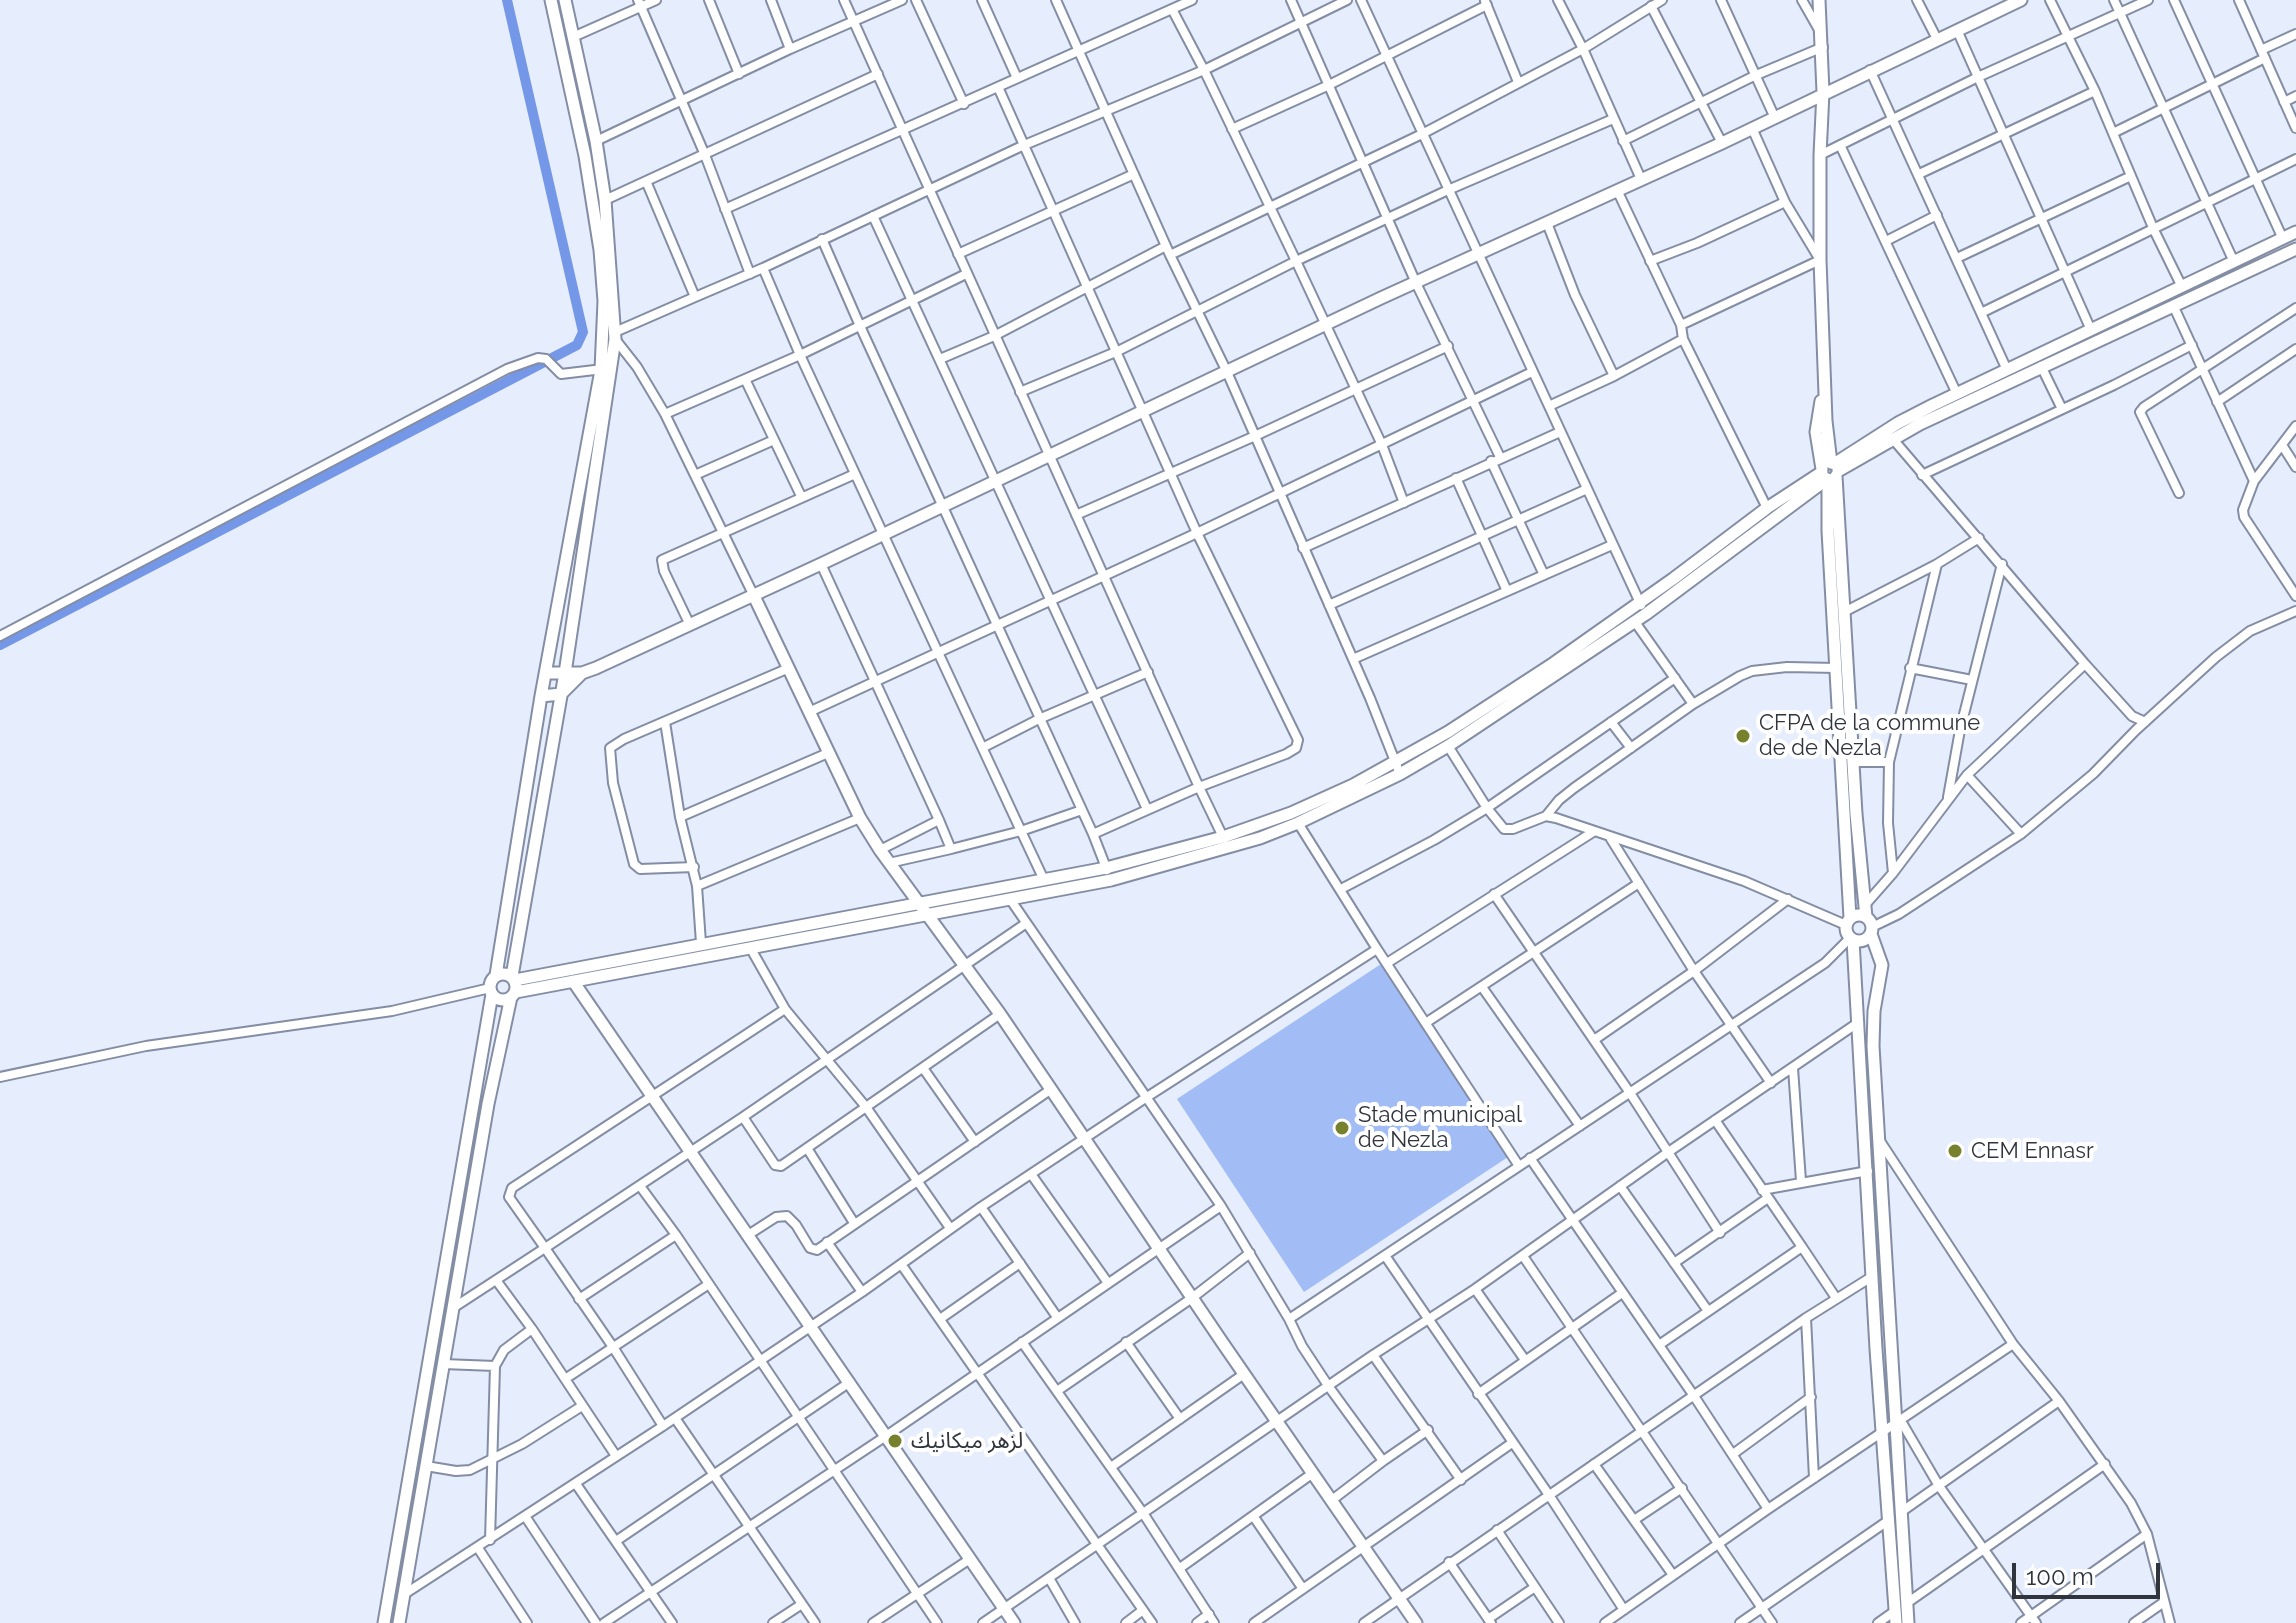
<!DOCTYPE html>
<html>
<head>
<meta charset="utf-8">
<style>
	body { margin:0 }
	#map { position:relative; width:2296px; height:1623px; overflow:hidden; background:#e6edfc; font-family:Raleway,sans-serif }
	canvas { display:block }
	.scale { position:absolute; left:2012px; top:1563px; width:148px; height:36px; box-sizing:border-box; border:4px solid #2f343d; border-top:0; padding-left:10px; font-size:24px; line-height:28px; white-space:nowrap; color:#2f343d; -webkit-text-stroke:6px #fff; paint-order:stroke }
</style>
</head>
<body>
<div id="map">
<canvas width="2296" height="1623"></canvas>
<div class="scale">100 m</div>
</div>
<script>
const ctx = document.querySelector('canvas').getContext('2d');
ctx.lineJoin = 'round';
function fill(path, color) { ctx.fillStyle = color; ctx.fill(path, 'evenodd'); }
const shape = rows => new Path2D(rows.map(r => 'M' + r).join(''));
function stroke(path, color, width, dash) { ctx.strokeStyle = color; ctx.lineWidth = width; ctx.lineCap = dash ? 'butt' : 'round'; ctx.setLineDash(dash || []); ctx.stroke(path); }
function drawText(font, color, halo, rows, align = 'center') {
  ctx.font = font + ' Raleway,"Noto Sans Arabic",sans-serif'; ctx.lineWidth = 8; ctx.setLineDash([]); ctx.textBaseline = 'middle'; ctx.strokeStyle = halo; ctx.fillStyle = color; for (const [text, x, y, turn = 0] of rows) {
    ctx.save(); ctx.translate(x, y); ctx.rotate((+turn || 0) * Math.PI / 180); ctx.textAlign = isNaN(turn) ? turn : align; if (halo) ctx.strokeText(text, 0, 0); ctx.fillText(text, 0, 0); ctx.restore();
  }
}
fill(shape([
	[1381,964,1508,1157,1304,1292,1177,1099]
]), '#a2bcf6');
stroke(shape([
	[0,645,577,345,583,332,507,0]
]), '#7597e7', 10);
const street = shape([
	[638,0,705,155,750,274],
	[709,0,739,74],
	[771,0,790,49],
	[916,0,964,104],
	[982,0,1017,78],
	[1056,0,1170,255,1227,372,1370,698,1400,774],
	[1291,0,1416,283,1500,457],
	[1361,0,1641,605],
	[1558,0,1583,49,1641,179],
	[1721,0,1775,118],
	[1802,0,1818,28],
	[1917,0,1937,39],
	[2050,0,2095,91,2154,230,2182,287],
	[2114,0,2234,262],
	[2174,0,2283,239],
	[2239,0,2296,128],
	[1485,1,1518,82],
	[1651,6,1722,143],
	[1173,11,1204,70,1296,261,1382,445,1404,503],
	[1957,30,2091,330],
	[573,37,656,0],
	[2261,50,2296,34],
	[1870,70,2007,370],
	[998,87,1197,533,1298,740,1296,748,1286,754,1199,787,1223,837],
	[2284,102,2296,96],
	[1232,129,1329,85,1487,5],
	[2113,133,2265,58],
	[596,141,790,49,902,0],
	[1623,141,1754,76,1823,47],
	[1840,145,1957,394],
	[1820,155,1978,77,2148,0],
	[1919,174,2095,91],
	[646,181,695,297,763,268,1022,146,1204,70,1347,0],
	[1617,190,1681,325,1683,339,1767,508],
	[605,200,878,74],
	[725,209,1192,0],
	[873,216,1147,809],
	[1547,223,1575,295,1614,376,1549,406],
	[822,239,860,326,1093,834,1199,787,844,0],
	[1886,241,1937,215],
	[958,254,1134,174],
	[1170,255,1422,134,1583,49,1662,0],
	[1957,258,2131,176],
	[1650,261,1697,243,1785,202,1752,128],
	[2173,305,2254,481],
	[1981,313,2296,159],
	[1681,325,1820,260,1785,202],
	[615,332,695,297],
	[615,339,637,367,665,414],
	[940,359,994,336,1166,246],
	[2041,366,2062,409],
	[1614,376,1683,339],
	[745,379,801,496],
	[1020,392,1118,351,1296,261,1448,190,1613,119],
	[2217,402,2296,349],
	[2296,426,2254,481,2243,510,2244,517,2296,596],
	[1892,438,2085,664,2132,716,2145,722],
	[2282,445,2296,467],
	[1491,461,1544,575],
	[695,475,774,440],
	[1922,475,2114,385,2192,345],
	[1456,478,1507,591],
	[2179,493,2140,412,2144,407,2296,308],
	[1076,515,1255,436,1448,346],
	[1303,548,1560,432],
	[821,564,939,820],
	[753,594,665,414,800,355,763,268],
	[1329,605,1587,489],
	[1844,612,1937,564,1979,538],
	[1635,622,1693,704],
	[689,623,664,571,662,560,855,474],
	[0,636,507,369,538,358,546,359,561,374,603,369],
	[1353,659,1612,545],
	[1910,668,1972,680],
	[809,712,1197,533,1532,372],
	[665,722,680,817,697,886,860,818],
	[1611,722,1631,748],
	[1448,746,1487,808,1504,829,1513,829,1546,816,1556,818,1744,881,1846,925],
	[984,747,1039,719,1148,672],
	[1854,762,1889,762],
	[1967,775,2021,834],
	[1948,797,1960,730,2002,564],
	[1546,816,1559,800,1574,788,1693,704,1740,676,1752,671,1787,667,1837,668],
	[680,817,828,753],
	[1298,823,1377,949],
	[1093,834,1107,870],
	[1611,839,1694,971,1788,899],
	[880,850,939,820,951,849,1021,831,800,355,966,274],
	[889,863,951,849],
	[694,867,640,869,634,864,613,783,610,748,624,739,789,668],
	[1893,873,1888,823,1889,762,1937,564],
	[1044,880,1021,831,1082,810],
	[697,886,701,943],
	[1341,889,1434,840,1487,808,1675,678],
	[1494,894,1630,1093,1720,1233],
	[1010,899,1221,1206,1289,1319,1825,963,1850,938],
	[1864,906,1893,873,1967,775,2085,664],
	[1872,927,1899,914,2021,834,2093,774,2136,730,2216,657,2250,631,2296,611],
	[751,949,785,1009],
	[1387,963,1593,832],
	[1482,987,1580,1126],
	[1427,1022,1639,883],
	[1594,1040,1694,971,1771,1083],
	[923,1068,975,1142],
	[1793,1068,1801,1181],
	[0,1077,146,1046,392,1011,490,988],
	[743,1117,775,1165,781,1166,1000,1014],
	[1880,1141,2013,1344,2059,1401,2131,1503,2147,1534,2170,1623],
	[807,1148,854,1223],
	[1530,1158,1694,1396,1768,1509],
	[1031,1174,1108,1283],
	[640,1186,676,1235,937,1623],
	[1620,1186,1708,1311],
	[1762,1190,1868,1171],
	[981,1207,1057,1317],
	[748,1235,776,1217,787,1216,796,1225,810,1248,817,1250,1050,1090],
	[827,1242,862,1292],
	[1802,1247,1836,1298],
	[1523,1256,1772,1623],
	[1386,1257,1549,1495,1624,1610],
	[1674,1263,1768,1198],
	[901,1264,1152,1623],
	[496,1280,532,1329,616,1456],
	[1475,1289,1525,1360],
	[579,1299,676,1235],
	[453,1308,545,1248,509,1197,512,1188,785,1009,866,1107,950,1228],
	[1806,1318,1814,1478],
	[940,1319,1020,1263],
	[1289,1319,1302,1346,1329,1387,1383,1461,1428,1430],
	[1022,1342,1143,1513,1214,1623],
	[1126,1342,1180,1419],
	[1659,1345,1802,1247,1715,1120],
	[1373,1355,1461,1480],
	[443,1364,495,1366,504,1350,532,1329],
	[565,1379,709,1284],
	[1057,1391,1192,1298,1250,1253],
	[1478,1394,1622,1293],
	[675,1418,815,1623],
	[1901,1421,1939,1486,2036,1623],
	[663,1426,613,1347,545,1248,743,1117,1025,924],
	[1733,1454,1811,1397],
	[1594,1464,1673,1575],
	[426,1466,456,1471,470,1470,522,1444,582,1406],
	[1111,1467,1244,1374],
	[576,1484,672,1623],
	[1332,1500,1383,1461],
	[1901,1512,2059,1401],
	[525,1516,596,1623],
	[1254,1517,1303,1589],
	[1634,1520,1682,1488],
	[1497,1530,1559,1623],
	[490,1540,495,1366],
	[616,1541,850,1382],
	[478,1548,527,1623],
	[1449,1562,1491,1623],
	[1180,1568,1313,1473],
	[1049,1578,1075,1623],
	[403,1595,663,1426,862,1292,981,1207,1147,1097,1377,949,1519,1166],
	[1907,1603,2105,1464],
	[1488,1619,1535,1587],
	[604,1623,886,1436,1221,1206],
	[773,1623,802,1604],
	[873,1623,970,1559],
	[983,1623,1373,1355,1475,1289,1667,1153,1859,1022],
	[1126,1623,1143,1610],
	[1197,1623,1209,1614],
	[1254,1623,1512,1443],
	[1364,1623,1806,1318,1873,1276],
	[1605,1623,1768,1509,2013,1344],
	[1740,1623,1889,1520],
	[1878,1623,1895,1611],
	[2021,1623,2147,1534],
	[2134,1623,2164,1602]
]);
const secondary = shape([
	[1819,0,1823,92,1820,155,1820,260,1826,421,1831,463],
	[1821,401,1816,432,1822,469],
	[1834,464,1898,423,1933,405,2296,232],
	[1838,471,1920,424,2296,249],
	[1836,476,1856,814,1866,917],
	[1828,479,1828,531,1850,918],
	[753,594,860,818,880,850,1000,1014,1222,1342,1416,1623],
	[547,673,582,673,596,668,821,564,1381,298,1722,143,2021,0],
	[541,696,561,694,582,673],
	'1846 928a13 13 0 1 1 26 0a13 13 0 1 1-26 0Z',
	[1871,934,1882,965,1874,1011,1873,1046,1908,1623],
	[1853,940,1876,1349,1896,1623],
	'490 987a13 13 0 1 1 26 0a13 13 0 1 1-26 0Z',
	[496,975,541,696,601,370,604,301,600,250,585,156,551,0],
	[512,976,565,673,615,339,605,200,596,141,565,0],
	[515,980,1106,868,1223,837,1291,813,1353,785,1448,732,1554,663,1673,579,1767,508,1822,472],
	[573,981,1014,1623],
	[516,992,1111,880,1260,838,1298,823,1400,774,1448,746,1646,614,1827,479],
	[384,1623,492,994],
	[399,1623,488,1104,511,997]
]);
stroke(street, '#838da4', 12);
stroke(secondary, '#838da4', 15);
stroke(street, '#fff', 8);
stroke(secondary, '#fff', 11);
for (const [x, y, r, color] of [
	[1743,736,8,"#76802d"],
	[1342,1128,8,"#76802d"],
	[1955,1151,8,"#76802d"],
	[895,1441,8,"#76802d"]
]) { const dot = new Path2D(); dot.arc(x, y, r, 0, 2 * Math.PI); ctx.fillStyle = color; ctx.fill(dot); stroke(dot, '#fff', 3); }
drawText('22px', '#2f343d', '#fff', [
	["CFPA de la commune",1759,723],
	["de de Nezla",1759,748],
	["Stade municipal",1358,1115],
	["de Nezla",1358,1140],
	["CEM Ennasr",1971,1151],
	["لزهر ميكانيك",911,1441]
], 'left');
</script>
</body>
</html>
